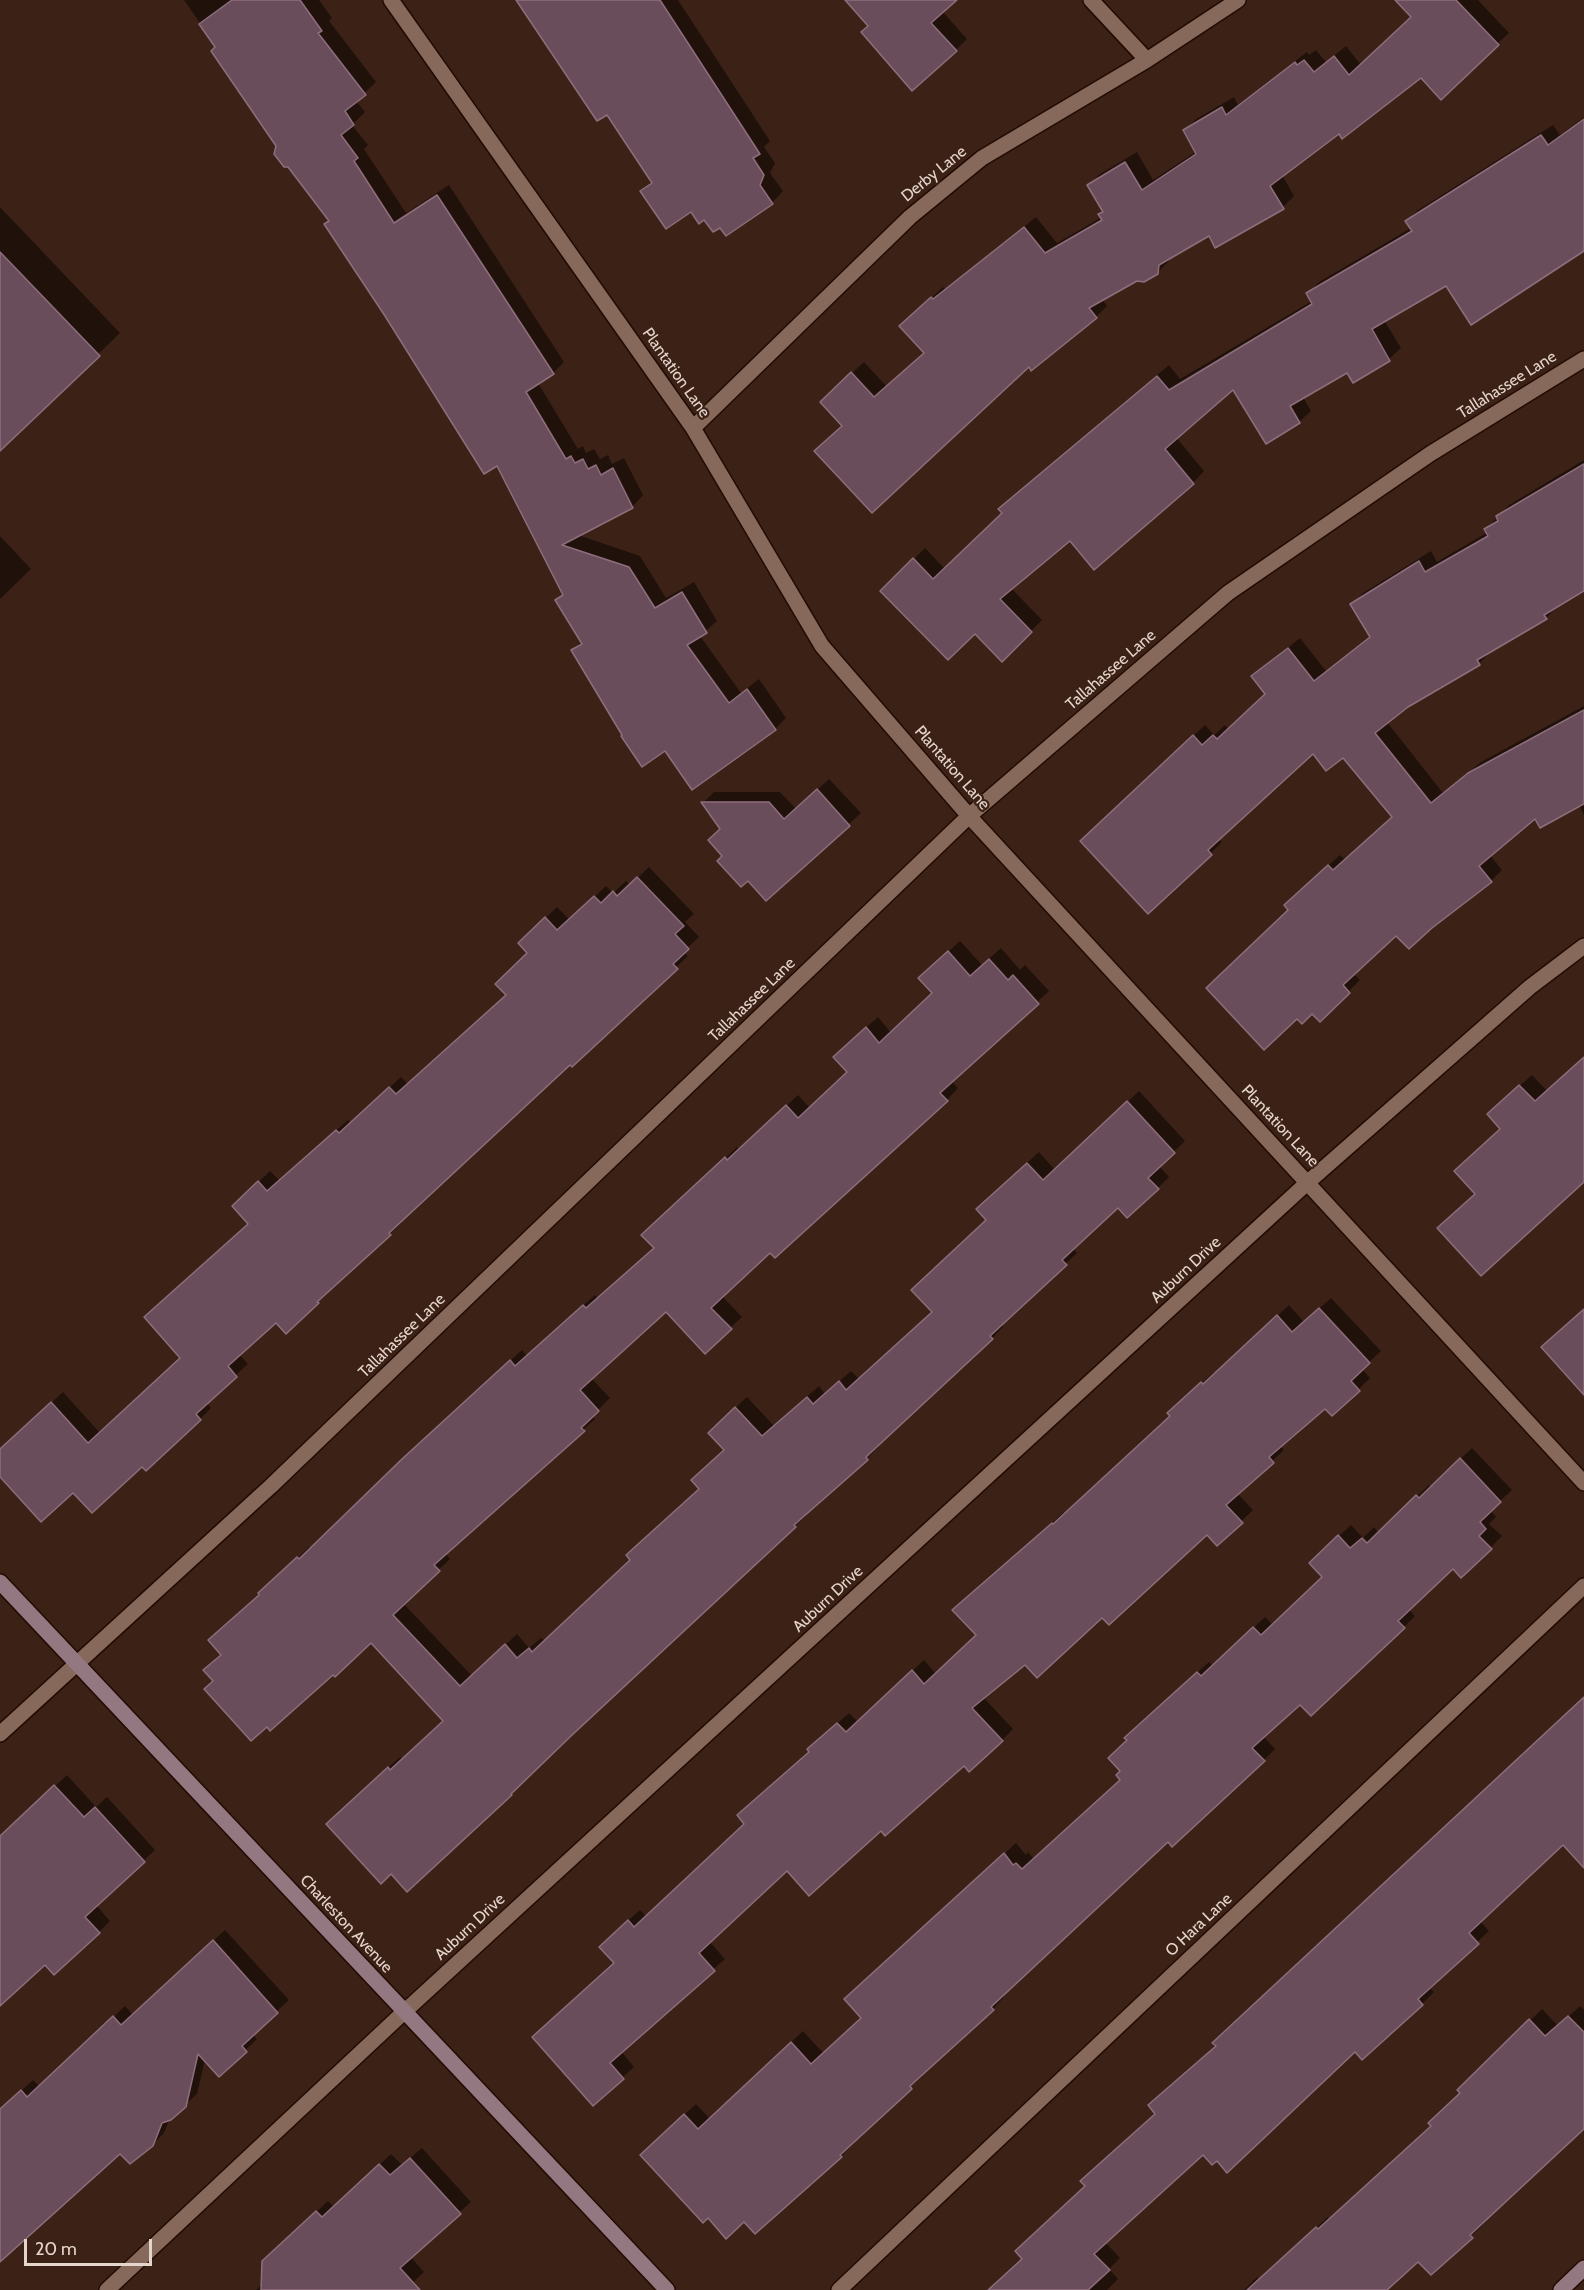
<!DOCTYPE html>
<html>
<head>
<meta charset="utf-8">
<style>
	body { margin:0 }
	#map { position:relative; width:1584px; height:2290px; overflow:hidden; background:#3c2216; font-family:Cabin,sans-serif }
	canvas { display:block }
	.scale { position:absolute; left:24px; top:2239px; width:128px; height:27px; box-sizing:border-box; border:3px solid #e6d5cd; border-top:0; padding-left:8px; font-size:18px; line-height:21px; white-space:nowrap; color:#e6d5cd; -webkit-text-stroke:4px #3c2216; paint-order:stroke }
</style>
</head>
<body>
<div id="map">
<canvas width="1584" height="2290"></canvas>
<div class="scale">20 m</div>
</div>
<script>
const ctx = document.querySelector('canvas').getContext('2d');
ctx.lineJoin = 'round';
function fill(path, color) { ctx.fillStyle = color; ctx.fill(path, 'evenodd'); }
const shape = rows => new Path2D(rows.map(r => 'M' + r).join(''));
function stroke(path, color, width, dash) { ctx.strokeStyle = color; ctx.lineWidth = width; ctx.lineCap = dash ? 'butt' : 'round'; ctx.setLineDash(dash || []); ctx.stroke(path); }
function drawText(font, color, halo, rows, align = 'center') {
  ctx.font = font + ' Cabin,sans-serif'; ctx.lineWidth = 4.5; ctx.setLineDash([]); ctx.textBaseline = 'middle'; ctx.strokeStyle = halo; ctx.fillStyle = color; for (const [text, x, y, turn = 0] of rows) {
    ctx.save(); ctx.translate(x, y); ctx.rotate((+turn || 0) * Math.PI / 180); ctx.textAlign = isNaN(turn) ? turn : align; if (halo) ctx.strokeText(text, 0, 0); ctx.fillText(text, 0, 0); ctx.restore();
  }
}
fill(shape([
	[184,0,319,0,332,18,329,21,376,82,356,101,365,112,352,125,368,145,364,149,406,213,449,185,564,362,553,373,538,383,578,449,583,446,586,453,594,449,600,459,608,455,612,464,624,458,643,495,632,507,578,535,640,556,666,598,694,582,717,621,700,636,741,693,759,679,786,718,775,729,665,749,624,735,573,650,582,641,557,600,564,593,498,464,278,146,217,47],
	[516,0,678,0,770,141,764,147,775,163,770,173,783,191,772,203,720,226,692,210,642,191,652,181,607,113],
	[847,0,954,0,942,11,967,39,956,50,870,25],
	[1397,0,1478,0,1509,33,1441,97,1422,76,1339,132,1282,175,1294,196,1283,207,1209,234,1169,257,1169,261,1158,272,1137,279,1102,299,1107,306,1096,317,1029,365,843,426,833,391,864,362,887,387,926,352,913,315,943,287,945,289,1036,217,1057,243,1102,217,1100,215,1104,211,1089,185,1100,174,1137,152,1153,180,1197,151,1185,130,1196,119,1234,97,1238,105,1307,52,1309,55,1316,50,1326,62,1346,46,1361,65,1413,16],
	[1584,117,1584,249,1447,284,1384,320,1401,348,1389,359,1354,381,1348,371,1303,397,1311,411,1299,422,1234,388,1176,437,1204,471,1193,483,1094,568,1070,539,1011,588,1042,620,1002,660,975,632,882,591,925,548,945,569,1003,513,1000,509,1011,498,1169,365,1180,379,1312,301,1308,293,1319,282,1411,228,1407,221,1418,210,1553,125,1560,135],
	[0,207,120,333,0,449],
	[1584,460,1584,590,1557,607,1546,618,1490,652,1479,664,1407,706,1387,722,1443,793,1481,762,1584,706,1584,815,1579,805,1536,816,1490,855,1502,870,1491,881,1396,934,1353,973,1360,980,1320,1020,1290,909,1297,894,1340,855,1345,860,1394,816,1343,756,1313,752,1218,839,1222,842,1211,853,1093,830,1205,725,1214,735,1225,725,1229,729,1267,693,1253,676,1300,638,1326,671,1371,636,1352,604,1363,593,1431,551,1437,562,1488,532,1486,529,1509,505],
	[0,536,31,569,0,599],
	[829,779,861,813,766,899,724,856,721,829,703,803,714,792,780,792,796,809],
	[649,867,694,914,685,922,699,937,683,952,688,956,572,1065,570,1063,399,1221,401,1223,390,1234,286,1332,276,1321,239,1354,248,1364,206,1402,211,1408,200,1419,142,1465,74,1491,0,1475,0,1450,63,1392,100,1433,182,1358,249,1224,245,1195,270,1171,280,1181,348,1120,351,1123,401,1077,408,1084,507,995,529,953,531,932,557,907,570,920,606,886,613,893,626,881,630,885],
	[960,941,982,965,1001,948,1020,970,1025,965,1049,991,951,1081,958,1088,947,1100,770,1251,722,1296,742,1317,730,1328,667,1310,591,1378,610,1398,592,1416,595,1419,445,1553,450,1559,403,1603,472,1676,517,1634,529,1648,541,1638,545,1641,632,1560,701,1488,726,1449,721,1421,747,1397,774,1426,819,1386,825,1394,851,1371,859,1379,934,1312,987,1219,989,1198,1039,1152,1055,1170,1139,1091,1185,1141,1159,1166,1169,1177,1158,1188,1118,1206,1073,1248,1077,1253,1001,1324,1003,1327,992,1338,876,1446,878,1447,867,1459,805,1513,807,1515,795,1526,570,1735,339,1812,400,1757,403,1760,445,1720,371,1641,215,1680,216,1659,222,1654,261,1594,309,1547,311,1549,415,1448,522,1350,527,1356,595,1295,598,1298,655,1248,655,1224,737,1147,739,1150,798,1095,810,1108,848,1072,846,1045,878,1017,891,1033,934,993,932,966],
	[1584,1058,1584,1180,1476,1194,1501,1128,1500,1103,1532,1075,1547,1091],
	[1331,1298,1381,1351,1362,1369,1370,1378,1359,1389,1332,1414,1325,1407,1280,1446,1284,1450,1237,1493,1253,1510,1218,1544,1207,1533,1102,1615,1025,1662,983,1697,1013,1729,1002,1740,964,1764,881,1829,787,1869,709,1941,725,1959,621,2051,634,2067,593,2104,615,1963,612,1935,640,1910,646,1916,746,1823,821,1738,849,1713,858,1722,924,1660,936,1674,977,1635,966,1599,1064,1512,1065,1514,1171,1415,1180,1402,1214,1372,1215,1374,1289,1305,1304,1322],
	[1472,1448,1512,1490,1490,1510,1496,1517,1489,1524,1502,1536,1462,1576,1453,1567,1408,1609,1415,1616,1404,1627,1300,1702,1263,1736,1275,1749,1264,1760,1168,1840,1002,1995,1004,1997,993,2009,921,2075,922,2076,851,2144,852,2145,841,2156,744,2220,653,2143,696,2104,710,2119,803,2031,824,2054,863,2017,857,1988,1016,1843,1026,1855,1028,1852,1034,1859,1122,1779,1128,1740,1137,1726,1209,1662,1213,1666,1265,1617,1273,1625,1324,1577,1322,1552,1351,1525,1363,1538,1374,1527,1379,1533,1429,1485,1431,1487],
	[1584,1697,1584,1841,1563,1843,1480,1921,1489,1931,1429,1987,1434,1992,1422,2004,1362,2058,1355,2050,1217,2159,1203,2153,1105,2242,1120,2258,1109,2269,1118,2279,1107,2290,988,2290,1024,2258,1086,2186,1157,2113,1217,2046],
	[67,1775,96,1807,107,1797,155,1850,96,1905,110,1921,99,1932,54,1973,45,1963,0,2004,0,1837],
	[225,1930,289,2000,252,2034,257,2039,220,2075,205,2059,197,2094,170,2118,164,2133,152,2145,120,2152,0,2261,0,2110,33,2080,40,2087,125,2006,133,2015],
	[1580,2006,1584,2010,1584,2126,1481,2223,1483,2225,1471,2236,1419,2259,1385,2290,1244,2290,1257,2277,1259,2280,1328,2217,1330,2219,1432,2125,1461,2093,1459,2090,1542,2009,1558,2026],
	[422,2148,471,2202,410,2256,424,2272,405,2290,256,2290,263,2283,276,2250,328,2201,334,2207,391,2154,402,2165]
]), '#0007');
const building = shape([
	[232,0,300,0,322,31,318,33,366,95,345,111,354,125,341,135,358,158,354,161,394,223,437,195,554,374,526,392,566,459,571,456,575,463,583,459,588,469,596,465,601,475,613,468,633,508,562,545,629,567,655,608,682,592,707,633,687,645,729,703,747,689,776,730,692,790,665,751,642,767,621,736,622,735,571,650,582,644,555,600,563,595,497,466,484,474,385,316,324,224,329,221,288,167,284,167,274,154,276,146,211,51,215,47,199,24,232,0],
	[516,0,660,0,760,154,753,158,764,175,760,185,773,204,726,236,720,228,713,232,704,220,699,224,691,212,666,229,640,191,652,183,607,115,597,121,516,0],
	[845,0,957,0,931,23,957,51,912,91,861,32,868,26,845,0],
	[1395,0,1456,0,1499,45,1441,100,1421,78,1342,139,1339,134,1270,186,1284,209,1215,248,1209,236,1159,265,1158,274,1144,282,1137,281,1089,308,1097,318,1031,371,1029,367,872,513,814,451,842,426,820,402,851,372,874,397,924,353,899,326,931,297,933,299,1024,227,1045,253,1102,220,1098,214,1103,212,1087,185,1125,162,1142,190,1196,154,1183,130,1222,107,1226,115,1295,62,1297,65,1304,60,1314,72,1334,56,1349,75,1411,17,1395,0],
	[1584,119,1584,251,1471,325,1446,286,1372,329,1390,361,1353,383,1347,373,1290,406,1300,423,1266,444,1233,390,1165,449,1194,484,1094,570,1070,541,1000,599,1032,632,1002,662,975,634,948,660,880,591,913,558,933,579,1002,513,998,509,1157,376,1169,390,1312,304,1306,293,1412,231,1405,221,1541,135,1548,145,1584,119],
	[0,252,100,356,0,451,0,252],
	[1584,464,1584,591,1544,615,1547,619,1477,660,1480,665,1408,707,1375,733,1431,803,1468,773,1584,710,1584,804,1540,828,1535,819,1479,866,1492,882,1432,928,1409,949,1396,936,1343,985,1350,993,1320,1022,1312,1014,1302,1024,1297,1019,1264,1050,1206,988,1288,910,1284,905,1328,865,1333,870,1392,817,1343,758,1326,771,1313,754,1208,850,1212,855,1148,914,1080,841,1193,735,1202,745,1213,735,1217,739,1265,694,1251,676,1288,648,1314,681,1370,637,1350,604,1419,561,1425,572,1488,536,1484,529,1498,521,1496,516,1584,464],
	[817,789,850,826,766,901,748,881,741,887,717,861,722,856,708,840,720,829,701,802,769,802,784,819,817,789],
	[637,877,684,926,675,934,689,949,673,964,678,969,572,1067,570,1065,389,1233,391,1235,317,1302,319,1303,286,1334,276,1323,228,1366,237,1377,196,1414,201,1420,146,1471,142,1467,92,1513,73,1493,41,1522,0,1477,0,1449,51,1402,88,1443,180,1358,144,1317,248,1224,232,1206,258,1181,267,1191,336,1130,339,1133,389,1087,396,1094,506,995,495,984,527,953,518,943,545,917,557,930,594,896,601,903,613,891,617,896,637,877],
	[948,951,970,976,989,959,1008,980,1013,975,1039,1004,940,1093,948,1101,775,1258,770,1253,711,1308,732,1329,705,1354,666,1312,580,1390,599,1411,581,1428,585,1431,434,1565,440,1571,393,1615,460,1686,505,1644,517,1658,529,1648,532,1652,630,1560,626,1555,699,1489,691,1480,724,1450,708,1433,735,1407,762,1436,807,1397,813,1404,839,1381,846,1390,932,1312,911,1290,986,1220,976,1209,1027,1163,1043,1180,1127,1101,1175,1153,1148,1178,1159,1189,1127,1218,1118,1208,1062,1260,1067,1265,990,1336,993,1339,866,1457,868,1460,794,1525,796,1527,571,1736,511,1794,512,1795,407,1892,391,1874,381,1884,326,1824,388,1767,390,1770,443,1721,371,1643,335,1677,333,1675,270,1731,267,1727,251,1741,204,1689,213,1681,203,1670,221,1655,208,1640,259,1595,258,1593,297,1557,299,1559,402,1459,510,1360,515,1366,583,1305,586,1308,654,1248,641,1235,725,1157,727,1160,786,1105,798,1118,847,1072,833,1057,866,1027,879,1043,932,993,918,978,948,951],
	[1584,1057,1584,1182,1481,1276,1437,1228,1475,1194,1454,1171,1500,1129,1487,1114,1519,1085,1535,1101,1584,1057],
	[1319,1308,1370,1363,1351,1381,1360,1391,1332,1416,1325,1409,1269,1457,1274,1463,1226,1505,1243,1523,1217,1546,1207,1535,1109,1625,1102,1618,1037,1678,1025,1665,972,1708,1003,1741,969,1772,964,1766,885,1836,881,1831,809,1896,787,1871,699,1953,715,1971,610,2063,624,2079,593,2106,532,2037,614,1963,599,1947,628,1920,634,1927,744,1824,737,1815,809,1752,807,1749,837,1723,846,1732,912,1670,924,1684,976,1635,952,1610,1052,1523,1053,1524,1170,1416,1167,1413,1201,1382,1203,1384,1277,1315,1292,1332,1319,1308],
	[1584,1309,1584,1395,1541,1347,1584,1309],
	[1460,1458,1501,1502,1480,1522,1486,1529,1479,1536,1492,1549,1461,1578,1453,1569,1398,1621,1405,1628,1311,1716,1300,1705,1252,1748,1265,1761,1172,1847,1168,1842,991,2007,994,2010,910,2086,912,2089,840,2155,842,2157,755,2234,744,2222,726,2239,708,2218,703,2223,640,2155,684,2114,698,2129,791,2042,811,2064,861,2018,844,1999,1004,1853,1013,1865,1016,1863,1022,1869,1120,1780,1116,1775,1120,1771,1108,1758,1127,1740,1124,1738,1197,1672,1201,1676,1253,1627,1261,1635,1322,1577,1309,1563,1338,1535,1350,1548,1362,1538,1367,1543,1416,1495,1419,1498,1460,1458],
	[1584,1697,1584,1868,1563,1845,1469,1933,1479,1944,1418,1999,1423,2005,1362,2060,1355,2052,1227,2173,1217,2161,1212,2165,1203,2155,1094,2254,1110,2270,1088,2290,988,2290,1022,2259,1015,2251,1085,2186,1080,2181,1155,2114,1148,2105,1216,2046,1212,2043,1584,1697],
	[54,1785,84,1817,95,1807,145,1862,85,1917,100,1933,54,1975,45,1965,0,2006,0,1836,54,1785],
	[213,1940,278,2013,242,2046,247,2052,219,2077,198,2054,186,2107,171,2120,162,2123,153,2146,130,2164,120,2154,0,2262,0,2109,21,2090,27,2097,113,2016,121,2025,213,1940],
	[1568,2016,1584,2032,1584,2129,1470,2235,1473,2238,1431,2275,1418,2262,1387,2290,1247,2290,1316,2227,1318,2229,1431,2126,1428,2123,1460,2093,1457,2090,1529,2019,1545,2036,1568,2016],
	[410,2158,461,2214,400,2268,420,2290,261,2290,262,2261,316,2211,322,2217,379,2164,390,2175,410,2158]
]);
fill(building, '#6a4d5b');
stroke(building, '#8e6e7d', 1.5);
const street = shape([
	[391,0,693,428,822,646,969,816,1584,1483],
	[1091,0,1147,60],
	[693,428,910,217,982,158,1147,60,1238,0],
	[0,1734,271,1486,969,816,1228,593,1430,454,1584,359],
	[107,2290,404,2012,1307,1183,1530,987,1584,946],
	[839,2290,1584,1586]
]);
const secondary = shape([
	[0,1582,667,2290],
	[1561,2290,1584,2268]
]);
stroke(street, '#220b02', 18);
stroke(secondary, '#220b02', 18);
stroke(street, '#87695b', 15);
stroke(secondary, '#937781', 15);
drawText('16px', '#e6d5cd', '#3c2216', [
	["Derby Lane",934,174,-39],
	["Plantation Lane",676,373,55],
	["Tallahassee Lane",1507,385,-32],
	["Tallahassee Lane",1111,670,-41],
	["Plantation Lane",952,768,49],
	["Tallahassee Lane",752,1000,-44],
	["Plantation Lane",1280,1126,47],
	["Auburn Drive",1186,1270,-43],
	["Tallahassee Lane",402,1336,-44],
	["Auburn Drive",828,1599,-43],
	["Charleston Avenue",346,1924,47],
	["O Hara Lane",1199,1925,-43],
	["Auburn Drive",470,1927,-43]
]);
</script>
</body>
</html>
